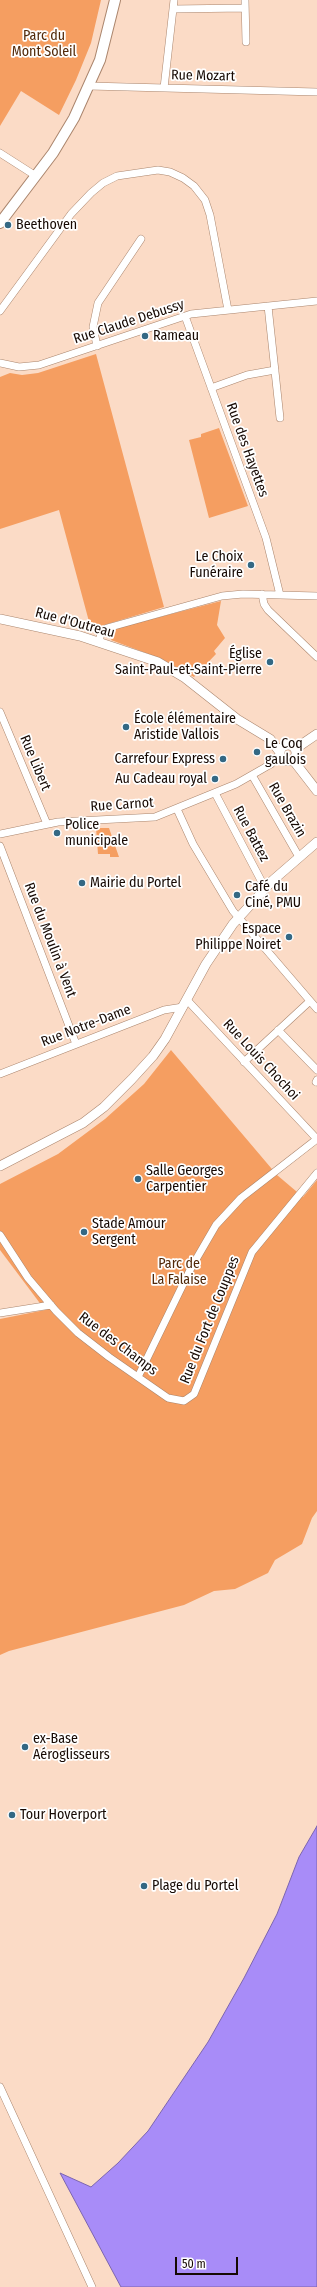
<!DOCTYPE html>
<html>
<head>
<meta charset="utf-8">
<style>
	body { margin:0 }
	#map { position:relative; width:317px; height:2287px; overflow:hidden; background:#fbdbc6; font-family:"Fira Sans Condensed",sans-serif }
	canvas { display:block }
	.scale { position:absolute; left:175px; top:2257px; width:63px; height:18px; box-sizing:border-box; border:2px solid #160903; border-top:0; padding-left:5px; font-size:12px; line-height:14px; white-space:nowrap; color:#160903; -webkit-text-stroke:3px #fff; paint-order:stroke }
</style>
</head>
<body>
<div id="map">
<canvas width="317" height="2287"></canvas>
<div class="scale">50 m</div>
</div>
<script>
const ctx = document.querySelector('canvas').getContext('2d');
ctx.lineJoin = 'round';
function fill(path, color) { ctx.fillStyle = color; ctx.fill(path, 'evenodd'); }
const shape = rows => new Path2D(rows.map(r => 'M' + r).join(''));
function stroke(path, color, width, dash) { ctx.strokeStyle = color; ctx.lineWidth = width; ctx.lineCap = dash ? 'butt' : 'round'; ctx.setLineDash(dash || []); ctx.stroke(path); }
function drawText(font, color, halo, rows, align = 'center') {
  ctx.font = font + ' "Fira Sans Condensed",sans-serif'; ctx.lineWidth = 3.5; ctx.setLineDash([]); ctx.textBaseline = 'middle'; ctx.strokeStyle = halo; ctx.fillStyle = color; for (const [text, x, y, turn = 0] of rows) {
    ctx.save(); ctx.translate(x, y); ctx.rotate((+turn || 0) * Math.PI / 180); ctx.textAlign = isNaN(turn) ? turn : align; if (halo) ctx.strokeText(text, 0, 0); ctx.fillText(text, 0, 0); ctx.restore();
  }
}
fill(shape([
	[0,0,101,0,91,43,76,80,59,115,21,91,0,126],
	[96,354,164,607,91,629,59,510,0,529,0,377,10,373,22,375,38,373],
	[219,428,248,506,209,518,189,440,201,437,201,434],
	[221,601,217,625,225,638,214,651,216,654,194,677,162,659,111,640,114,635,110,630],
	[96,828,109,828,119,857,110,857,110,854,98,854],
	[171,1050,277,1175,303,1197,317,1180,317,1511,312,1518,302,1544,275,1560,268,1573,235,1589,214,1591,184,1605,9,1651,0,1655,0,1319,45,1310,0,1250,0,1184,58,1154,105,1119,144,1084]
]), '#f59e61');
const water = shape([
	[317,1826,317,2287,121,2287,60,2173,91,2187,118,2163,148,2131,208,2042,244,1978,277,1914,299,1857,317,1826]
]);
fill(water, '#a88cf8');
stroke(water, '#7c65ae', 1);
const minor = shape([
	[245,0,246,42],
	[173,9,245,8],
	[89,86,317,92],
	[164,88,174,0],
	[0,153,36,176],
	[268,306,280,418],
	[0,311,71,214,91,193,103,183,117,176,158,170,170,172,183,178,194,186,205,200,210,215,228,310],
	[185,316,266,538,280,595],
	[97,346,93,327,98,303,141,239],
	[0,363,19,367,39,365,191,314,317,301],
	[211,388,247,375,275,370],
	[262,594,264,604,268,610,317,657],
	[99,642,101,633,107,628,222,596,243,594,317,596],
	[0,712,47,824],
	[252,775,299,857],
	[215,793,265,888],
	[177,809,193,844,233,911,317,1009],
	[0,834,58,822,155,817,236,784,271,764,279,755],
	[0,846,76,1044],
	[187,1000,317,1139],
	[278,1030,317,1070],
	[244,1062,310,1001],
	[0,1074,164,1010,183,1007],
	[316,1082,317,1080],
	[0,1235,28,1278,56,1311,78,1333,109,1357,168,1398,184,1401,194,1394,252,1252,317,1173],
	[0,1313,51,1305],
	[138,1377,191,1268,216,1225,241,1198,317,1139],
	[0,2087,92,2287]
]);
const tertiary = shape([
	[0,619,80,636,158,662,185,678,237,719,270,739,279,751],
	'280 753a8 8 0 1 1 16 0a8 8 0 1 1-16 0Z',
	[295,749,317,734],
	[293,760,317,791],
	[0,1166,83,1123,104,1107,132,1079,153,1056,165,1039,206,964,233,924,272,881,317,842]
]);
const secondary = shape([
	[0,223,53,153,74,118,100,60,115,0]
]);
stroke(minor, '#aa856d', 8);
stroke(tertiary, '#aa856d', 10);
stroke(secondary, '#aa856d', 12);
stroke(minor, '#fff', 7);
stroke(tertiary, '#fff', 9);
stroke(secondary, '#fff', 10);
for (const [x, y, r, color] of [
	[8,225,4,"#336884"],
	[145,336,4,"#336884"],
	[251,565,4,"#336884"],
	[270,662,4,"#336884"],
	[126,727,4,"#336884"],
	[257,752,4,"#336884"],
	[223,759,4,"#336884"],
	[215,779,4,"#336884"],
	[57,833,4,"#336884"],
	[82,883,4,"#336884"],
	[237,895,4,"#336884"],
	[289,937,4,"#336884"],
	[138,1179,4,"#336884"],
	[84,1232,4,"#336884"],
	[25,1747,4,"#336884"],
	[12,1815,4,"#336884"],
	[144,1886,4,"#336884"]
]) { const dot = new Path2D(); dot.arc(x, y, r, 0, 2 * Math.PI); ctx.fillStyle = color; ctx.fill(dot); stroke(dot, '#fff', 1.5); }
drawText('14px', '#522909', '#fff', [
	["Parc du",44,36],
	["Mont Soleil",44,52],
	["Parc de",179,1264],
	["La Falaise",179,1280]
]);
drawText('14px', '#160903', '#fff', [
	["Rue Mozart",203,76,1],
	["Rue Claude Debussy",129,322,-18],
	["Rue des Hayettes",247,450,70],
	["Rue d'Outreau",75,623,15],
	["Rue Libert",35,763,67],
	["Rue Carnot",122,805,-4],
	["Rue Brazin",287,810,60],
	["Rue Battez",251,834,62],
	["Rue du Moulin à Vent",50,940,69],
	["Rue Notre-Dame",86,1026,-21],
	["Rue Louis Chochoi",261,1060,47],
	["Rue du Fort de Couppes",210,1320,-68],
	["Rue des Champs",118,1344,37]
]);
drawText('14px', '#160903', '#fff', [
	["Beethoven",16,225],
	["Rameau",153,336],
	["Le Choix",243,557,"right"],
	["Funéraire",243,573,"right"],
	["Église",262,654,"right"],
	["Saint-Paul-et-Saint-Pierre",262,670,"right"],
	["École élémentaire",134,719],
	["Aristide Vallois",134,735],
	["Le Coq",265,744],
	["gaulois",265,760],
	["Carrefour Express",215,759,"right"],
	["Au Cadeau royal",207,779,"right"],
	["Police",65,825],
	["municipale",65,841],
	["Mairie du Portel",90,883],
	["Café du",245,887],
	["Ciné, PMU",245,903],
	["Espace",281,929,"right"],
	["Philippe Noiret",281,945,"right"],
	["Salle Georges",146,1171],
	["Carpentier",146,1187],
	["Stade Amour",92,1224],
	["Sergent",92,1240],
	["ex-Base",33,1739],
	["Aéroglisseurs",33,1755],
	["Tour Hoverport",20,1815],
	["Plage du Portel",152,1886]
], 'left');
</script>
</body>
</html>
